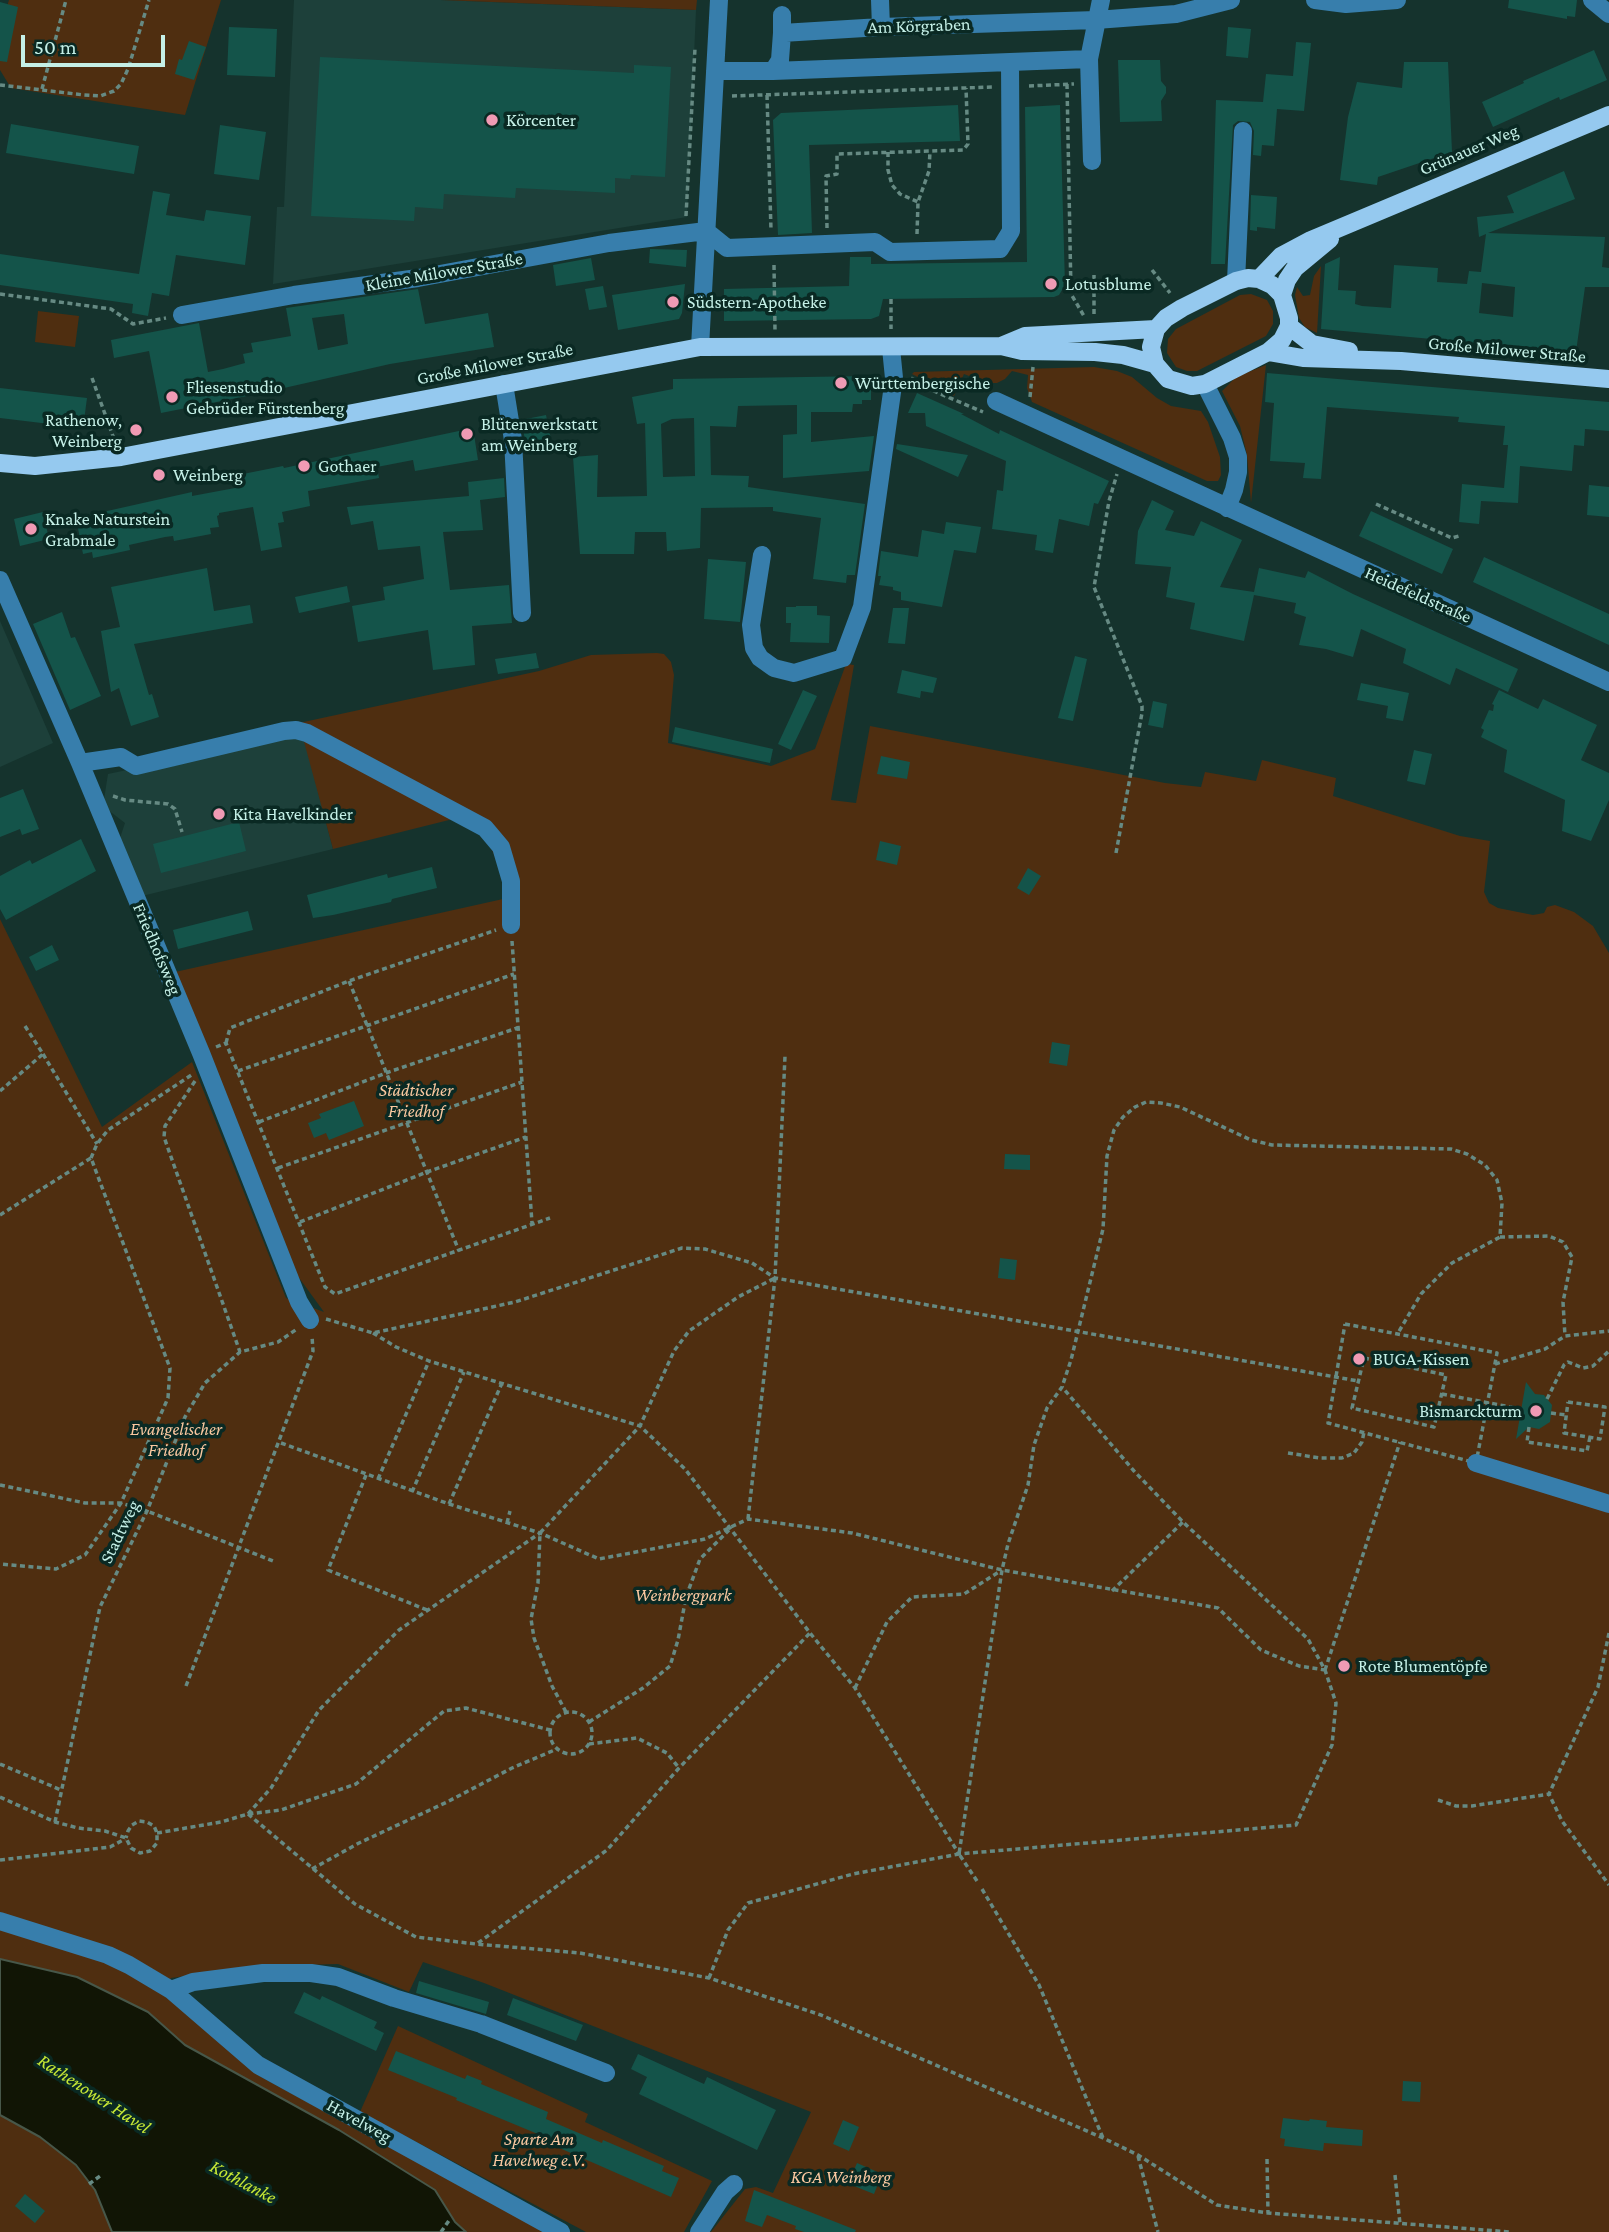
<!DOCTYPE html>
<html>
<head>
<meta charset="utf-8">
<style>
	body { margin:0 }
	#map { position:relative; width:1609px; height:2232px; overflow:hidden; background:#15332d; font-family:"Crimson Pro",serif }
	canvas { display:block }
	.scale { position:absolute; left:21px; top:35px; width:144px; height:32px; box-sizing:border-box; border:4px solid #c5f0e7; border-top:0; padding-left:9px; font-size:21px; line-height:24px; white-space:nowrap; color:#c5f0e7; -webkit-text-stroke:5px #0a2923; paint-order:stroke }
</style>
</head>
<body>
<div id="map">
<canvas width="1609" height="2232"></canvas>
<div class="scale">50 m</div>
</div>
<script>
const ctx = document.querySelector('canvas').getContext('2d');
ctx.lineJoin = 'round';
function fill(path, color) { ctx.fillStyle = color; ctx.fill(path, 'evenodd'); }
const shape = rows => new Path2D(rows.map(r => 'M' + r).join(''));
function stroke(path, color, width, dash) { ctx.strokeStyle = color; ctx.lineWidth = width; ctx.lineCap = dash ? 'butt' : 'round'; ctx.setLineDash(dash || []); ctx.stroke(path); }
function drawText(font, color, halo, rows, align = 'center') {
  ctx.font = font + ' "Crimson Pro",serif'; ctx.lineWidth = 7; ctx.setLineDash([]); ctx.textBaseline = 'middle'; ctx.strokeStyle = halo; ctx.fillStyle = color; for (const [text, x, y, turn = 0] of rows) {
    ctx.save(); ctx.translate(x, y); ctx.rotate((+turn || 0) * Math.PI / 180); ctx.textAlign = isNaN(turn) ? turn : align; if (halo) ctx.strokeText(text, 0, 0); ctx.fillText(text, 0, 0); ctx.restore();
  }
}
fill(shape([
	[294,0,441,0,696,10,687,217,273,284,277,207,284,207],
	[0,621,53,743,0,767],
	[303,733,333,849,142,896,119,841,125,823,103,806,108,774]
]), '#1d403a');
fill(shape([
	[9,0,221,0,185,115,11,88,0,70,0,30],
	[441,0,697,0,696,10],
	[1321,266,1317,333,1305,327,1299,318,1295,295,1297,287,1303,296,1310,295,1314,276],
	[1251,294,1267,300,1273,311,1273,324,1266,336,1197,371,1187,371,1176,367,1167,353,1168,339,1176,329,1240,295],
	[38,311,79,316,75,347,35,342],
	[1266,365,1251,503,1247,455,1240,426,1222,391,1236,377],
	[1094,367,1117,371,1132,377,1157,398,1171,406,1201,411,1208,422,1220,457,1221,475,1218,481,1207,481,1032,402,1027,388,1028,375,1012,371,1005,379,997,383,987,383,964,374,954,396,912,374,914,372],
	[657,653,664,654,671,662,674,675,668,743,771,766,815,749,846,664,854,665,831,800,856,803,870,726,1165,783,1201,787,1205,772,1256,781,1262,760,1336,778,1333,796,1460,836,1490,841,1484,892,1489,903,1498,908,1533,915,1544,913,1547,907,1555,905,1574,912,1593,926,1609,953,1609,2232,711,2232,745,2189,756,2187,773,2193,811,2112,484,1983,423,1962,409,1992,338,1964,261,1966,171,1978,166,1995,261,2077,547,2232,466,2232,455,2222,435,2190,339,2130,185,2045,148,2012,77,1977,0,1959,0,919,102,1127,192,1062,286,1298,324,1312,297,1275,175,972,512,897,483,829,461,817,333,849,299,723,539,671,591,655],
	[398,2026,588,2114,585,2122,712,2181,684,2232,586,2232,360,2112],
	[0,2115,40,2137,75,2165,95,2190,112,2232,0,2232]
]), '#4f2e10');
const water = shape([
	[0,1959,77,1977,148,2012,185,2045,339,2130,435,2190,455,2222,466,2232,112,2232,95,2190,76,2165,40,2137,0,2115,0,1959]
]);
fill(water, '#111505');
stroke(water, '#475749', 2);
fill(shape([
	[1509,0,1577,0,1575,17,1567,16,1567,19,1508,8],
	[0,2,18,7,7,62,0,61],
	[229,27,277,29,275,77,227,75],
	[1228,27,1251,29,1248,58,1226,56],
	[189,41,206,47,194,80,175,74,179,59,182,60],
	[1296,42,1311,43,1304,111,1277,109,1274,146,1262,145,1261,156,1253,155,1254,131,1250,122,1238,121,1233,125,1225,264,1211,264,1216,100,1263,102,1266,74,1293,76],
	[1594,50,1607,80,1560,100,1559,97,1493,127,1482,102,1524,83,1523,81],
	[320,57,634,73,634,65,671,67,665,177,631,175,630,179,615,178,615,193,516,188,515,198,444,194,443,209,415,207,414,221,311,216],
	[1118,60,1160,60,1161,81,1166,87,1166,93,1161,101,1162,121,1120,122],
	[1404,62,1448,62,1452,152,1378,177,1377,185,1340,180,1348,117,1357,82,1402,88],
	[958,105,960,141,809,145,812,233,778,235,773,120,781,113],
	[1060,105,1065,285,1059,295,1054,297,883,299,879,316,871,319,724,321,724,289,849,286,850,257,871,257,871,264,1027,262,1025,107],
	[11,124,139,146,134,174,6,153],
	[220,125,266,132,259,180,214,174],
	[1564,171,1575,199,1488,233,1605,237,1602,267,1609,268,1609,287,1585,287,1576,352,1321,329,1325,264,1340,257,1338,290,1356,291,1355,304,1362,306,1391,308,1394,265,1438,268,1437,282,1467,284,1469,271,1481,272,1486,234,1479,237,1477,217,1514,213,1507,196],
	[1482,283,1515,287,1513,317,1479,313],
	[153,191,170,194,166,215,204,221,206,210,251,216,245,265,176,255,169,296,152,293,148,316,132,313,133,304,0,285,0,254,139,274],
	[1251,195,1277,197,1275,229,1257,227,1257,231,1250,230],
	[650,249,687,250,686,267,649,263],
	[591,258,595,280,556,286,553,265],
	[685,284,682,313,679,319,618,330,612,295],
	[603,286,607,307,589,310,585,289],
	[418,289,425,324,488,313,494,347,390,364,262,393,161,413,149,351,114,358,111,340,199,323,208,372,223,369,245,363,243,354,253,352,251,343,291,336,286,308],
	[344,314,348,344,318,350,312,318],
	[1267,373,1609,402,1609,431,1585,429,1584,446,1574,445,1572,471,1520,466,1518,503,1481,501,1479,524,1459,522,1462,484,1504,488,1508,445,1503,445,1505,426,1458,422,1459,417,1327,407,1321,479,1303,478,1305,463,1270,461,1274,403,1265,402],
	[871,376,871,400,862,400,862,404,853,404,852,412,811,412,811,442,874,436,869,471,783,478,783,435,797,434,797,405,738,406,736,427,710,426,711,475,749,476,748,487,865,504,855,575,847,575,846,583,813,579,821,518,773,511,773,507,701,508,700,548,667,551,666,532,635,532,634,554,580,554,573,457,598,455,597,497,647,496,645,423,637,424,632,397,673,389,673,379],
	[694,418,695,476,663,477,661,424,672,419],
	[0,388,87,398,83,428,0,418],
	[917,393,964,414,961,414,999,434,1000,430,1109,481,1098,504,1094,503,1089,526,1059,519,1053,553,1035,550,1037,535,992,529,997,490,1003,491,1006,461,926,426,925,413,908,413],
	[546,415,553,449,528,454,521,420],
	[473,428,478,460,415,471,413,460,377,467,379,478,308,491,310,506,282,512,284,522,278,523,282,547,261,551,253,507,219,513,219,515,217,516,219,527,210,528,211,534,174,541,173,536,165,537,129,545,130,550,93,558,92,552,83,554,76,518,192,492,192,496,235,488,233,476,283,466,284,468],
	[897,444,968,455,958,477,896,449],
	[504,478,505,497,480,500,483,530,443,532,450,590,509,585,512,623,472,626,475,665,433,670,428,630,358,642,352,606,385,600,383,587,424,579,420,546,378,550,373,521,351,525,347,507,469,496,468,482],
	[1589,485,1609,487,1609,517,1587,515],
	[1152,500,1174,511,1165,530,1194,536,1201,521,1242,540,1220,587,1254,592,1259,568,1305,578,1308,571,1353,594,1518,669,1508,692,1456,668,1450,685,1403,663,1406,649,1361,629,1353,657,1326,649,1299,645,1306,617,1294,613,1296,603,1254,595,1244,641,1190,629,1195,603,1166,597,1171,567,1135,564,1138,531],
	[1371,511,1453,549,1442,574,1359,536],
	[43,512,49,539,20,546,14,519],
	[946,522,981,527,976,553,954,550,942,607,901,600,901,592,893,590,893,587,879,585,881,576,878,576,881,551,918,557,922,530,944,534],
	[1484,557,1609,614,1609,645,1473,582],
	[708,559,746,562,740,622,704,619],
	[207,568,214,611,250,605,253,623,134,644,149,695,152,694,159,717,131,726,119,688,111,692,101,631,120,627,111,587],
	[347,586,350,602,299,613,295,597],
	[796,606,817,606,817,615,830,616,829,643,790,642,791,623,786,623,786,607,796,607],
	[893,608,909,608,905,644,888,643],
	[62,612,71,638,75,637,101,696,70,710,33,624],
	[536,653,539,668,498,674,495,659],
	[1075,656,1087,659,1073,721,1058,718],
	[902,670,937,678,933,693,921,691,920,698,897,693],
	[1361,683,1409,693,1403,721,1386,718,1388,706,1357,700],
	[803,690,817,696,791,750,778,744],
	[1499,690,1538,709,1543,699,1597,725,1581,760,1609,773,1609,800,1591,841,1562,831,1565,800,1504,772,1507,750,1481,737,1484,730,1481,728,1489,710,1493,711,1494,705,1492,704],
	[1153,701,1167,704,1163,728,1148,725],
	[675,727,773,749,770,763,672,742],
	[1414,750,1432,754,1425,785,1407,781],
	[881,756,910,762,907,779,877,774],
	[23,789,39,829,22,835,20,829,0,837,0,798],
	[239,822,246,851,161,873,153,844],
	[81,839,96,871,6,920,0,909,0,876,30,860,32,864],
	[880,841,901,846,897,865,876,860],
	[432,867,437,888,392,899,391,902,333,915,313,918,307,895,387,874,388,878],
	[1028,868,1041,876,1029,895,1017,888],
	[248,911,253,930,178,949,173,930],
	[52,945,59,960,36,971,29,957],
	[1052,1042,1070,1045,1067,1066,1049,1063],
	[354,1101,364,1126,329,1140,326,1133,314,1138,308,1123,321,1118,319,1114],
	[1005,1154,1030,1155,1030,1170,1004,1169],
	[1000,1258,1017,1260,1015,1280,998,1278],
	[1526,1382,1535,1394,1544,1395,1552,1405,1550,1422,1539,1429,1529,1427,1516,1439],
	[419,1981,489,2002,486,2014,416,1993],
	[304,1992,320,2000,322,1996,377,2022,374,2028,384,2033,376,2051,294,2013],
	[513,1998,583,2025,576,2041,507,2015],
	[396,2051,465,2079,467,2075,482,2081,481,2084,548,2112,546,2119,602,2143,603,2140,664,2166,662,2171,679,2178,671,2197,555,2146,557,2142,456,2100,457,2098,388,2070],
	[638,2054,704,2084,707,2077,776,2110,757,2150,639,2094,647,2077,631,2069],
	[1403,2081,1421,2082,1420,2102,1402,2101],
	[1283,2118,1309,2121,1310,2119,1327,2121,1326,2127,1363,2130,1362,2146,1324,2143,1323,2151,1284,2146,1285,2139,1280,2138],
	[843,2120,859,2127,849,2151,833,2144],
	[857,2163,882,2174,874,2194,854,2186,857,2179,851,2177],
	[754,2190,856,2230,855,2232,804,2232,795,2229,796,2226,767,2215,762,2227,745,2221],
	[25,2194,45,2211,35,2223,15,2206]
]), '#14544a');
stroke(shape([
	[1067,84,1071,294,1084,316],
	[0,85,84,95,100,96,114,91,121,84,128,69,149,0],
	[1029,86,1074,84],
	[42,89,66,0],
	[767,95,771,230],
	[732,96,993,87],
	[888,152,888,170,892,185,900,194,918,202],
	[686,216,695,48],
	[827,228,826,176,837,174,837,154,963,150,968,144,966,88],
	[917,234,918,202,929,171,930,151],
	[774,265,775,331],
	[1152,270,1170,293],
	[1094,275,1094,315],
	[0,294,111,309,133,324,166,318],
	[891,299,891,329],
	[92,378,114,439],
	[911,378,936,392,983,412],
	[1030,397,1033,367],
	[1376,504,1452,538,1459,536],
	[113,796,125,800,168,804,175,809,182,832],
	[1116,853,1142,713,1142,706,1094,587,1109,501,1117,474],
	[512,941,532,1223],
	[349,981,459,1251],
	[226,1043,230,1028,349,981,496,930],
	[216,1047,226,1043,325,1287,335,1294,550,1218],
	[43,1054,97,1144],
	[238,1071,514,974],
	[195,1081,165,1126,164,1137,240,1352],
	[0,1091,43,1054,25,1026],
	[259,1122,386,1073,517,1028],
	[91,1158,97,1144,108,1130,193,1074],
	[278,1168,522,1082],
	[0,1215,91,1158,170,1368,168,1398,121,1503,85,1555,56,1569,0,1564],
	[300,1222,427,1172,526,1137],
	[1500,1237,1549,1236,1563,1242,1572,1257,1563,1302,1565,1336],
	[326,1319,373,1333,515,1302,682,1248,705,1249,752,1263,775,1278,1358,1381],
	[1345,1324,1497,1353,1476,1463,1328,1423,1345,1324],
	[373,1333,396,1347,429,1361,640,1426,685,1469,810,1633,855,1688,959,1854,1296,1825,1332,1745,1336,1703,1325,1670,1308,1639,1183,1522,1134,1471,1062,1387],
	[1364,1358,1446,1375,1434,1427,1352,1408,1364,1358],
	[1495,1364,1545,1349,1565,1336,1609,1331],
	[1442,1394,1521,1409],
	[1547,1399,1564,1365,1568,1362,1583,1368,1593,1366,1609,1351],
	[1568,1402,1605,1407,1600,1439,1564,1433,1568,1402],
	[1551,1413,1566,1415],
	[1529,1427,1527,1442,1587,1451,1590,1437],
	[281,1443,449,1504,540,1533],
	[1288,1453,1320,1458,1342,1458,1354,1453,1362,1442,1364,1432],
	[366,1475,328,1570,427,1610],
	[378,1479,429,1361],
	[0,1485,85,1503,121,1503,147,1511,273,1561],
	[412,1492,464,1372],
	[449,1504,502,1383],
	[748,1519,775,1278,785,1056],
	[507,1523,510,1511],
	[1112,1591,1183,1522],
	[1609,1633,1598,1687,1549,1794,1562,1821,1609,1885],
	[1325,1670,1400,1442],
	[186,1686,313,1351,312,1336],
	[855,1688,887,1622,912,1597,964,1594,1002,1570],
	'550 1733a21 21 0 1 1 42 0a21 21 0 1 1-42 0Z',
	[566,1712,552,1686,534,1638,531,1619,538,1583,540,1533,640,1426,674,1351,689,1331,738,1297,775,1278],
	[589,1722,643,1688,670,1666,678,1640,686,1597,700,1559,729,1530],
	[589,1744,637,1738,667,1753,679,1768],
	[0,1764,61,1790],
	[0,1797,55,1822,78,1828,105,1831,126,1838,131,1848,140,1853,150,1851,157,1843,157,1833,154,1826,147,1822,139,1821,132,1825,128,1831,126,1838],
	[1438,1800,1456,1806,1472,1806,1549,1794],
	[248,1814,355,1904,416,1937,476,1944,580,1953,709,1978,821,2015,1103,2138,1138,2155,1217,2205,1268,2213,1510,2232],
	[248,1814,271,1788,319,1710,399,1630,540,1533,599,1559,705,1539,748,1519,852,1533,1002,1570,1218,1608,1261,1650,1299,1666,1325,1670],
	[55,1822,100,1607,147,1511,185,1417,205,1383,240,1352,278,1342,297,1329],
	[157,1833,221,1822,248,1814,281,1810,356,1784,444,1711,466,1708,550,1730],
	[0,1860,110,1847,125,1839],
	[312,1869,359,1843,447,1802,512,1768,557,1749],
	[977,1881,959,1854,1002,1570,1008,1544,1028,1485,1034,1445,1047,1408,1062,1387,1071,1360,1103,1229,1107,1156,1114,1130,1123,1117,1135,1107,1146,1102,1161,1103,1180,1107,1251,1140,1272,1145,1451,1149,1467,1154,1485,1165,1497,1180,1502,1203,1500,1237,1452,1263,1421,1294,1398,1333],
	[982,1889,1039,1985,1103,2138],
	[478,1943,607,1850,679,1768,810,1633],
	[709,1978,728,1930,748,1903,853,1874,959,1854],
	[1138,2156,1158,2232],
	[1267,2159,1268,2213],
	[1395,2175,1400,2224],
	[89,2184,100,2176],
	[441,2232,450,2219]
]), '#668a83', 3.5, [5, 3.5]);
stroke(shape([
	[880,0,881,27],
	[1315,0,1346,4,1397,0],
	[1592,0,1609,14],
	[782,15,782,33],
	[715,71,773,71,1089,59],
	[773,71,780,60,782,33,881,27,1096,20,1176,14,1231,0],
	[1092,161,1089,59,1101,0],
	[706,231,727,248,875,242,890,252,1000,249,1011,231,1010,63],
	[1236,281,1243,131],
	[182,315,294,295,418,278,609,243,706,231],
	[700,347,719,0],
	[504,384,513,440,522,613],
	[1205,384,1232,438,1238,457,1238,472,1234,490,1227,508],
	[996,401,1609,682],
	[762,555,751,625,754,648,760,658,774,668,794,673,843,658,862,607,894,378,891,348],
	[0,580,80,763,201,1053,299,1302,310,1320],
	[80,763,121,757,136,766,284,731,296,730,307,733,485,828,501,847,511,881,511,925],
	[1476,1463,1609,1504],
	[0,1921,108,1955,129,1965,171,1990,258,2065,561,2232],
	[171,1990,193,1982,263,1973,311,1973,338,1977,394,1998,481,2024,606,2073],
	[699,2232,725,2192,734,2184]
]), '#377eac', 18);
stroke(shape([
	[1259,279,1281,256,1311,240,1609,115],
	[1282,295,1287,280,1295,268,1330,239],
	[1289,326,1312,344,1349,351],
	[1001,346,1025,336,1156,329,1166,318,1182,308,1236,281,1248,278,1259,279,1272,285,1282,295,1289,318,1289,326,1282,340,1268,352,1205,384,1192,386,1168,379,1155,364,1151,347,1156,329],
	[1268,352,1303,358,1401,361,1609,379],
	[0,463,35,466,121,457,700,347,1001,346,1022,351,1095,352,1123,355,1155,364]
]), '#95c9ef', 18);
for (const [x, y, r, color] of [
	[492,120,7,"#f09ab4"],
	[1051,284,7,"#f09ab4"],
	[673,302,7,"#f09ab4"],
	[841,383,7,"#f09ab4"],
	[172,397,7,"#f09ab4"],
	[136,430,7,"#f09ab4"],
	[467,434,7,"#f09ab4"],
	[304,466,7,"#f09ab4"],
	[159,475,7,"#f09ab4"],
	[31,529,7,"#f09ab4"],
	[219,814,7,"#f09ab4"],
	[1359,1359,7,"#f09ab4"],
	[1536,1411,7,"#f09ab4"],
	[1344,1666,7,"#f09ab4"]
]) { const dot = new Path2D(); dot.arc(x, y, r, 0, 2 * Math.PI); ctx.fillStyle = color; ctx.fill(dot); stroke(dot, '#0a2923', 2.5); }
drawText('18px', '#c5f0e7', '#0a2923', [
	["Am Körgraben",919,26,-2],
	["Grünauer Weg",1469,150,-23],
	["Kleine Milower Straße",444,272,-10],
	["Große Milower Straße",1507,350,5],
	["Große Milower Straße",495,364,-11],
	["Heidefeldstraße",1418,595,24],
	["Friedhofsweg",157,949,67],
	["Stadtweg",120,1532,-64],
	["Havelweg",359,2121,29]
]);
drawText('18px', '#c5f0e7', '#0a2923', [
	["Körcenter",506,120],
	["Lotusblume",1065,284],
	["Südstern-Apotheke",687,302],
	["Württembergische",855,383],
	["Fliesenstudio",186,387],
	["Gebrüder Fürstenberg",186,408],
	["Rathenow,",122,420,"right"],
	["Weinberg",122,441,"right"],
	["Blütenwerkstatt",481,424],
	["am Weinberg",481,445],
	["Gothaer",318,466],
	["Weinberg",173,475],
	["Knake Naturstein",45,519],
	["Grabmale",45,540],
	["Kita Havelkinder",233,814],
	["BUGA-Kissen",1373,1359],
	["Bismarckturm",1522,1411,"right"],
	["Rote Blumentöpfe",1358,1666]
], 'left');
drawText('italic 18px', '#fac8a0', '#0a2923', [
	["Städtischer",416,1090],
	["Friedhof",416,1111],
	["Evangelischer",176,1429],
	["Friedhof",176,1450],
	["Weinbergpark",683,1595],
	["Sparte Am",539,2139],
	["Havelweg e.V.",539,2160],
	["KGA Weinberg",841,2177]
]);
drawText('italic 19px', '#c7e835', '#0a2923', [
	["Rathenower Havel",94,2094,33],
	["Kothlanke",243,2182,28]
]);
</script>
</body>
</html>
